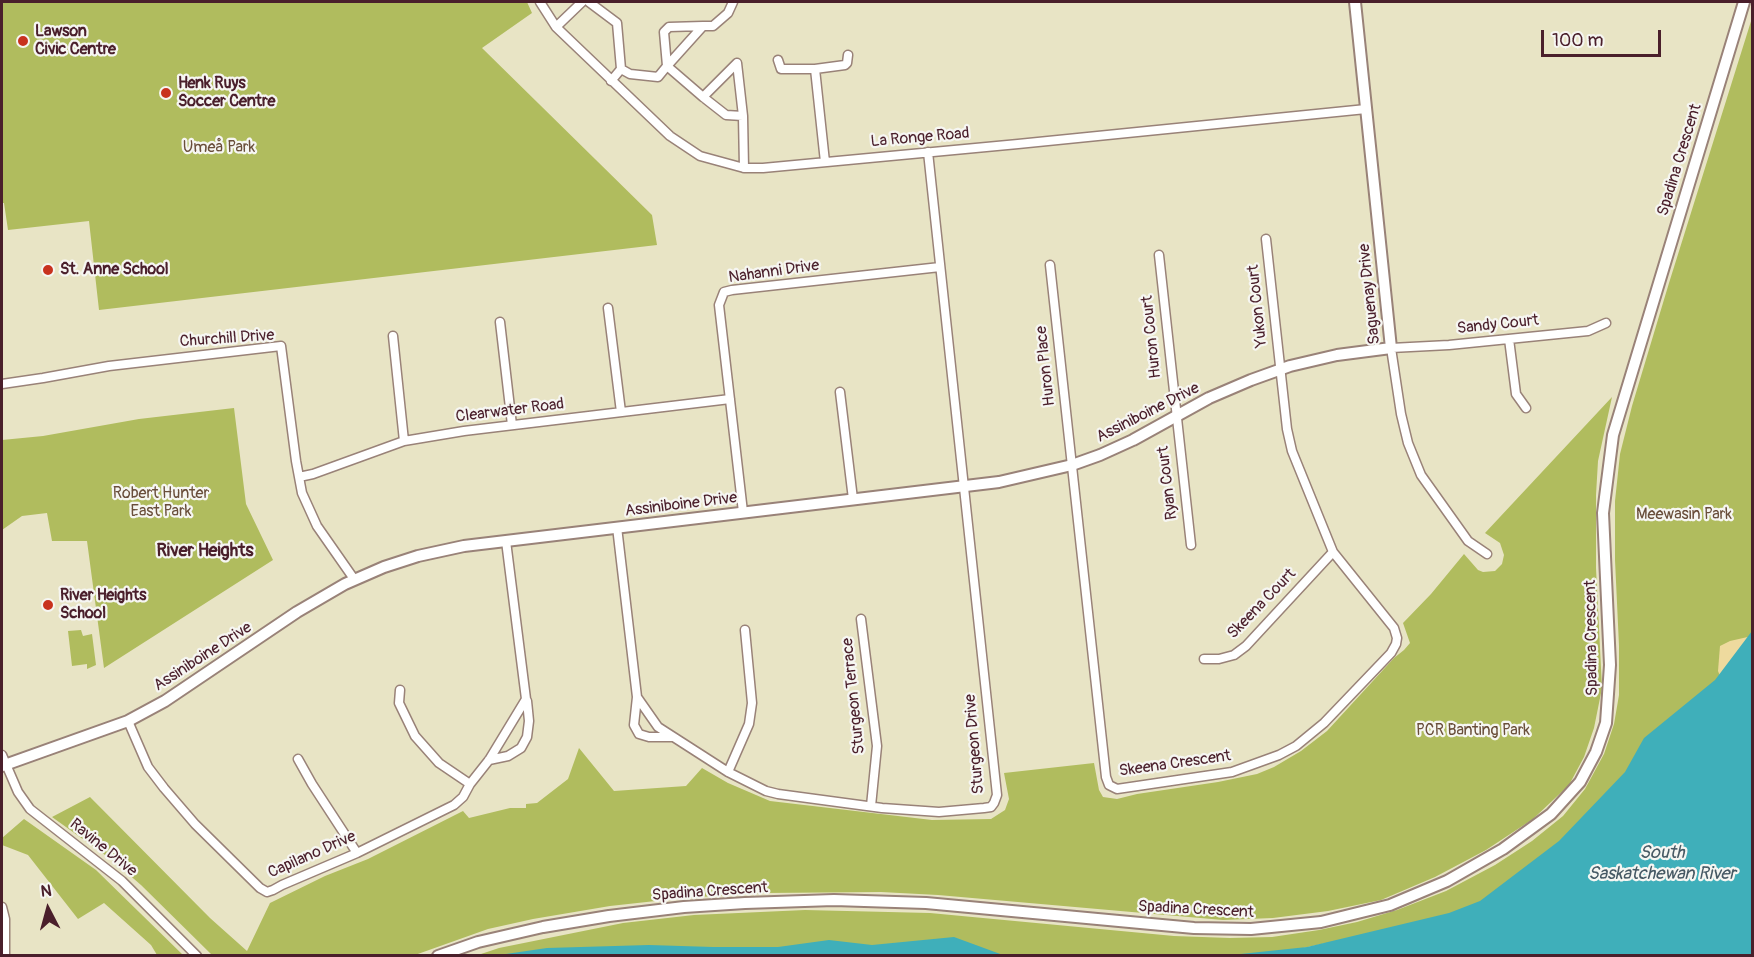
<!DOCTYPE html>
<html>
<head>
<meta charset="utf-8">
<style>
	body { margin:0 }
	#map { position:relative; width:1754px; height:957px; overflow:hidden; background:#e8e4c5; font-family:Pangolin,sans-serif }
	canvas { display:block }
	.frame { position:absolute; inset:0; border:3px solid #4a1f2b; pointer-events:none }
	.north { position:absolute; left:18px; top:879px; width:60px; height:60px; -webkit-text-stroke:4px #f6f6f2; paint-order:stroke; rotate:354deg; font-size:16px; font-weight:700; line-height:24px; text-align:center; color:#4a1f2b }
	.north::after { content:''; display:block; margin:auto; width:21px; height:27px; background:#4a1f2b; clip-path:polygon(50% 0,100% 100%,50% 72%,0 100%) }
	.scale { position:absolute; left:1541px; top:30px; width:120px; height:27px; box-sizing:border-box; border:3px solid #4a1f2b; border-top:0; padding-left:8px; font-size:18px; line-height:21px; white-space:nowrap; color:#4a1f2b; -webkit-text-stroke:4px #f6f6f2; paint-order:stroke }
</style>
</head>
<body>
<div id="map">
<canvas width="1754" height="957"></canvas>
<div class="frame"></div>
<div class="north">N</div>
<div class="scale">100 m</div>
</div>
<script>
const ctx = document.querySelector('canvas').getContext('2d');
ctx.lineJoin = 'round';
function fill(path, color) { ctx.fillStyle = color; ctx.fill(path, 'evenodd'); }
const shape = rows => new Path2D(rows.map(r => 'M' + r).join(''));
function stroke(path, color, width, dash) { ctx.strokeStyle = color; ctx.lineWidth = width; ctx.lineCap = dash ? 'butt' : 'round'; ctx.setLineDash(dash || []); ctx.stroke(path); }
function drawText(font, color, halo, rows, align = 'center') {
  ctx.font = font + ' Pangolin,sans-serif'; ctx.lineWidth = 4.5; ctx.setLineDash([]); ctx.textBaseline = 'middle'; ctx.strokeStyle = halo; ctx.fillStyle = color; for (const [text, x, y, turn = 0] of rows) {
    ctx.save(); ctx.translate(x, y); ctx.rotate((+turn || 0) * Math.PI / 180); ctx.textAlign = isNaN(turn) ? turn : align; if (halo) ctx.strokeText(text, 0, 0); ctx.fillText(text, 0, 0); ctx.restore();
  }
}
fill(shape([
	[2,2,527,2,532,13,482,48,652,215,657,245,99,310,89,221,8,230,4,203,2,203],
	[1752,18,1752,648,1580,831,1478,911,1270,955,1001,956,932,945,546,956,475,956,499,948,623,923,694,915,805,910,930,913,1174,936,1230,938,1272,937,1319,930,1357,922,1397,910,1446,891,1495,865,1532,841,1563,816,1585,789,1604,754,1614,724,1619,695,1619,646,1615,560,1615,501,1620,454,1632,406,1669,283],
	[1612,397,1598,461,1596,495,1596,568,1602,688,1594,728,1584,757,1569,785,1533,819,1486,850,1435,877,1381,900,1328,911,1273,918,1223,920,938,895,881,892,764,893,683,898,610,906,533,919,488,929,415,955,212,955,141,885,112,860,52,817,90,797,210,918,247,951,270,903,325,876,368,859,463,811,469,818,510,808,526,808,526,804,537,803,568,779,579,748,614,791,686,786,702,768,728,783,770,801,932,820,991,819,1005,810,1009,799,1004,773,1094,763,1099,790,1103,797,1117,799,1137,794,1218,782,1257,774,1274,767,1301,751,1327,731,1394,658,1404,650,1410,643,1403,623,1431,594,1464,554,1478,570,1483,572,1495,571,1502,564,1504,555,1500,543,1485,533],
	[234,408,246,504,273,560,104,668,87,541,52,541,47,513,22,516,2,530,2,440,43,436,139,419],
	[81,630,83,636,92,634,96,665,87,669,87,664,72,666,68,631],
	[24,819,96,870,183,955,157,955,151,945,104,903,78,919,28,855,2,845,2,838]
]), '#b0bc5e');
fill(shape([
	[1752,636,1720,676,1718,671,1720,646,1730,641]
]), '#eeda9e');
fill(shape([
	[1752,631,1752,955,1231,955,1307,947,1449,913,1480,901,1559,841,1625,772,1644,738,1715,680],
	[954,937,1003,955,499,955,547,948,649,945,713,947,778,947,829,940,872,945]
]), '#3fafba');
const minor = shape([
	[540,2,556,27,670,136,700,156,744,168,763,168,1018,144,1366,109],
	[589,2,617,23,621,69,611,81],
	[703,26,713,26,728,13,733,2],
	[556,27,582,2],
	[778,60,781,69,815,69,845,65,847,63,848,55],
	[621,69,630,74,658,77,667,66,664,32,669,27,703,26,667,66,703,97,726,115,743,116,737,63,703,97],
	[815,69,825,162],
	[743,116,744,168],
	[1159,255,1191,545],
	[1050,265,1106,777,1109,785,1117,789,1232,772,1279,755,1296,746,1324,723,1391,653,1396,644,1397,638,1394,628,1333,552,1292,451,1287,429,1266,239],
	[608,308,621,412],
	[500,322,512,425],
	[393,336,404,441],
	[1509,339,1516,394,1526,408],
	[2,384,43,378,109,366,281,346,296,461,302,493,317,526,354,579],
	[840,392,853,499],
	[299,477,313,474,404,441,464,431,730,399],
	[743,512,719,305,724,292,732,290,940,267],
	[617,527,637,697,658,727,728,772,766,791,778,794,882,808,939,812,984,808,991,807,994,803,997,795,928,152],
	[1487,554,1468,541,1421,475,1408,443,1401,414,1391,348,1449,345,1588,331,1606,323],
	[861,619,877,746,871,806],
	[1204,659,1219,659,1234,655,1246,646,1333,552],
	[400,690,399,703,415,736,439,763,470,784],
	[637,697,634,725,639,734,649,737,671,737],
	[128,721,148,767,164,788,195,824,260,888,267,892,273,890,282,885,357,853,454,805,463,797,470,784,489,760,526,699,506,541],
	[2,755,18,792,30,809,122,881,197,956],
	[298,759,312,784,357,853],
	[489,760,508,756,521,748,527,737,529,721,527,701],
	[728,772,749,724,752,703,745,630],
	[2,907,5,919,5,956]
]);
const tertiary = shape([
	[2,766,128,721,165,701,297,612,345,584,384,567,418,556,464,546,999,482,1072,465,1100,455,1133,440,1209,398,1251,380,1290,366,1337,355,1391,348,1355,2],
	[438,956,478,942,543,927,609,916,684,907,745,903,834,900,926,903,1194,928,1251,929,1321,922,1390,905,1447,881,1503,849,1551,814,1580,782,1596,752,1606,723,1610,665,1603,513,1613,435,1744,2]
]);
stroke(minor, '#998278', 11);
stroke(tertiary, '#998278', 14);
stroke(minor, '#fff', 8);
stroke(tertiary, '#fff', 10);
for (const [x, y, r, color] of [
	[23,41,6,"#c8321e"],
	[166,93,6,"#c8321e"],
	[48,270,6,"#c8321e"],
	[48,605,6,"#c8321e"]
]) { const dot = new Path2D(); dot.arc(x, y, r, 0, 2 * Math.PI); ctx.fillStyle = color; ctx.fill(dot); stroke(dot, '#f6f6f2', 2); }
drawText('bold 16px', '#4a1f2b', '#f6f6f2', [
	["Lawson",35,32],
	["Civic Centre",35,50],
	["Henk Ruys",178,84],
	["Soccer Centre",178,102],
	["St. Anne School",60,270],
	["River Heights",60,596],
	["School",60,614]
], 'left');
drawText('16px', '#4a1f2b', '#f6f6f2', [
	["La Ronge Road",920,138,-5],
	["Spadina Crescent",1680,160,-73],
	["Nahanni Drive",774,272,-8],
	["Saguenay Drive",1370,294,-96],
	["Yukon Court",1258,306,-96],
	["Sandy Court",1498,325,-6],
	["Huron Court",1152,337,-96],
	["Churchill Drive",227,339,-4],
	["Huron Place",1046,366,-96],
	["Clearwater Road",510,411,-7],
	["Assiniboine Drive",1148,413,-27],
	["Ryan Court",1168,483,-97],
	["Assiniboine Drive",681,505,-7],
	["Skeena Court",1262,604,-46],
	["Spadina Crescent",1592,638,-91],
	["Assiniboine Drive",203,657,-33],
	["Sturgeon Terrace",854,696,-96],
	["Sturgeon Drive",975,744,-95],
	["Skeena Crescent",1175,764,-8],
	["Ravine Drive",103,848,39],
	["Capilano Drive",312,855,-24],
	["Spadina Crescent",710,892,-4],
	["Spadina Crescent",1196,910,3]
]);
drawText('16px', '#694e3a', '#f6f6f2', [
	["Umeå Park",219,148],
	["Robert Hunter",161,494],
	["East Park",161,512],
	["Meewasin Park",1684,515],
	["PCR Banting Park",1473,731]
]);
drawText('bold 18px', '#4a1f2b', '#f6f6f2', [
	["River Heights",205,551]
]);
drawText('italic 18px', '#465964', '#f6f6f2', [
	["South",1662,853],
	["Saskatchewan River",1662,874]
]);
</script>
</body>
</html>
